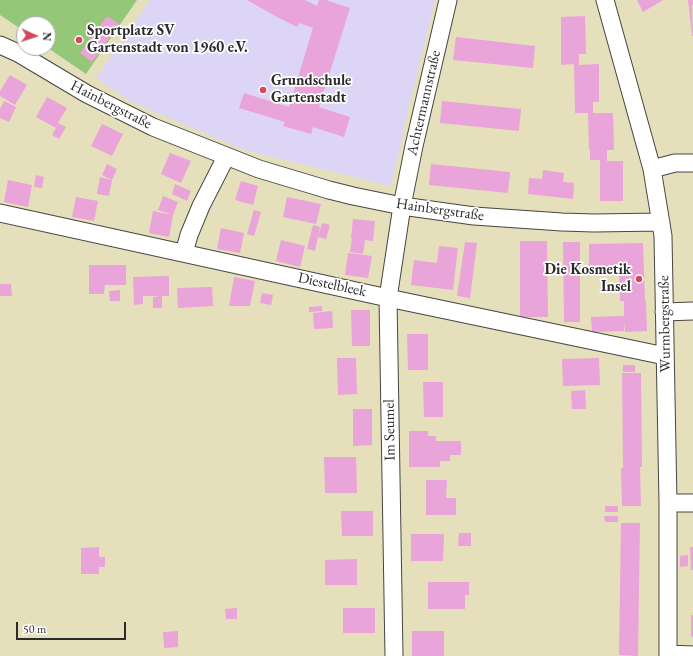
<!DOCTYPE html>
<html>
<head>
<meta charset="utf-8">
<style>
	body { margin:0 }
	#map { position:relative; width:693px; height:656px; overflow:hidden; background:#e6dfbb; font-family:"EB Garamond",serif }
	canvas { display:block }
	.north { position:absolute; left:16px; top:16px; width:40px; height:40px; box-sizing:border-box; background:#fff; border:1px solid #aaa; border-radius:50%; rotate:93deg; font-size:11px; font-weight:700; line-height:16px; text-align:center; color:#2b2b2b }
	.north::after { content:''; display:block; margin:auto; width:14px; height:18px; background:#d1495b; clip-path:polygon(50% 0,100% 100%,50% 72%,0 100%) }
	.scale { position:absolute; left:16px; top:622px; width:110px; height:18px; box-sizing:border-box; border:2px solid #2b2b2b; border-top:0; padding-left:5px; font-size:12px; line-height:14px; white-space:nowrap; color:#2b2b2b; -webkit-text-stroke:3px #fff; paint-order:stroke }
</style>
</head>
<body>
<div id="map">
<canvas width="693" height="656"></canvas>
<div class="north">N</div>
<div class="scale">50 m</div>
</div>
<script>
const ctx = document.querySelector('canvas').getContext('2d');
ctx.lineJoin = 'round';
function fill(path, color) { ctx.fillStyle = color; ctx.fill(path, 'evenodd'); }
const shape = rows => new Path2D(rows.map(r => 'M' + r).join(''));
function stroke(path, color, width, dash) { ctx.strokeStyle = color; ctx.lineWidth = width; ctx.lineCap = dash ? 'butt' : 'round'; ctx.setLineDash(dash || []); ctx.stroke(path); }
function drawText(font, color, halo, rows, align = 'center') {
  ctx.font = font + ' "EB Garamond",serif'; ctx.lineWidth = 3.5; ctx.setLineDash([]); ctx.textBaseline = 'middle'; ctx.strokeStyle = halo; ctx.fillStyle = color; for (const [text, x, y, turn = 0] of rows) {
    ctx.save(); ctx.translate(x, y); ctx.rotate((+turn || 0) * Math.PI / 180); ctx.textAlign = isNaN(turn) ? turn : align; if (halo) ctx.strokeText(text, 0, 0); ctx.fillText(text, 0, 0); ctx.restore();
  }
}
fill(shape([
	[150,0,435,0,410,102,391,186,244,150,132,102,96,78]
]), '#dcd5f6');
fill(shape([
	[0,0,137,0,86,74,48,48,48,24,24,24,24,31,0,15]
]), '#94c778');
fill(shape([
	[247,0,305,0,317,6,319,0,326,0,350,8,319,107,350,117,344,137,313,127,311,134,283,126,285,122,239,108,244,93,289,107,313,28,299,23,297,27,277,17],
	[637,0,663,0,643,12],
	[688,0,693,0,693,5,692,5,693,36,692,36],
	[107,16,119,24,92,62,80,53],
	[585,16,586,54,579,54,579,65,599,64,599,102,593,102,593,113,613,113,614,150,607,150,607,161,623,161,623,201,600,201,600,160,590,160,590,150,589,150,588,113,575,113,574,64,561,65,561,17],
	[456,37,535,46,533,68,453,60],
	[10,75,27,85,15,105,0,96,0,91],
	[47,97,67,108,58,123,66,127,59,139,52,135,56,128,36,117],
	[4,101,16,107,9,122,0,118,0,109],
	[442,101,521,109,519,131,440,123],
	[102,124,123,134,112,156,91,146],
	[170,153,191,161,181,183,161,174],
	[107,164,117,169,112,180,102,175],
	[431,164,510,172,508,193,429,185],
	[543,170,564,173,563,182,574,183,573,199,528,194,529,178,542,179],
	[36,175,44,177,42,188,34,187],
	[100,177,112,180,109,196,97,194],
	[8,180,32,185,28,207,4,202],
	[241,181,258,186,253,205,235,200],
	[175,184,191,191,187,201,172,194],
	[163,196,178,202,173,215,158,210],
	[76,197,98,201,94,221,72,217],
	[287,197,321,204,316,224,283,217],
	[254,210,261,212,254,236,247,234],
	[153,211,173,215,169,237,149,233],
	[353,219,375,221,373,241,365,240,363,254,350,252,352,239,351,238],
	[322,223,330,225,326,239,318,237],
	[313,225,320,227,315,251,307,249],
	[221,228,244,233,240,253,217,249],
	[281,240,305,246,300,267,276,261],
	[520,241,547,241,548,317,520,317],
	[465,242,477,243,470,298,457,296],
	[563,242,580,242,580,322,564,322],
	[643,243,645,301,646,301,647,331,625,332,625,321,624,331,592,332,591,317,624,316,624,301,620,301,619,267,589,267,589,244],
	[439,246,458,248,453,290,411,285,414,260,437,263],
	[348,253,372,256,368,278,345,275],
	[89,265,126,265,126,285,105,285,104,294,89,294],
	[169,276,169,296,162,296,162,308,153,308,153,297,160,296,143,296,143,304,134,305,133,277],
	[234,277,255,281,250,306,229,306],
	[0,284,11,284,12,296,0,296],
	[212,287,213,306,178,308,177,288],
	[120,290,120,301,110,301,109,291],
	[262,293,273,295,271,305,260,303],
	[322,306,322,311,309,312,309,307],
	[351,310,370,310,370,346,352,346],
	[332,311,333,328,314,329,313,313],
	[407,334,428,334,428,370,408,370],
	[337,358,356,358,357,394,338,395],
	[599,358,600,385,563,386,562,359],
	[623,365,635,365,635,372,623,372],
	[622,373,641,373,642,467,640,467,641,506,622,506,621,468,623,468],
	[423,382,443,382,443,417,424,417],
	[585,390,586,409,572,409,571,391],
	[353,409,372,409,372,445,353,446],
	[409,431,428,431,428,436,436,436,436,441,461,441,461,455,450,455,450,461,440,461,440,467,409,467],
	[324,457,356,457,357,493,325,493],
	[426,480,447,480,446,498,456,498,456,515,426,515],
	[605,506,618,506,618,512,605,512],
	[341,511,373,511,373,536,342,536],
	[604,516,618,516,618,522,605,522],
	[621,523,640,523,638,656,619,655],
	[459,533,471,533,471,546,458,546],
	[411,534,444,534,443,561,411,561],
	[99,547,99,557,105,557,105,567,99,567,99,574,81,574,81,548],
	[690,547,693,547,693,570,691,570],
	[688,555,688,566,680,567,680,556],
	[357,559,357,585,325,585,325,560],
	[428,582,469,582,469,595,465,595,465,609,428,609],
	[237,608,237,619,226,619,225,609],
	[343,608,375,608,375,633,343,633],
	[691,615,693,615,693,637,691,637],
	[178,631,178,647,164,648,163,632],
	[412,631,444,631,444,656,412,656]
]), '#e9a4d9');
const minor = shape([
	[605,0,652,169,663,236,668,503,668,656],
	[0,45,18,53,87,94,153,127,259,169,329,190,353,196,402,206,474,216,562,222,594,223,661,222],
	[652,169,675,163,693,163],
	[0,213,388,298,665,356],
	[184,253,189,235,201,206,226,157],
	[664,312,693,311],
	[668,503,693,503],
	[668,654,693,655],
	[394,656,388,298,402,206,414,146,448,0]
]);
stroke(minor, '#474641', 19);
stroke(minor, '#fff', 17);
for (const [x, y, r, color] of [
	[79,40,4,"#d1495b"],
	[263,90,4,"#d1495b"],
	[639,279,4,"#d1495b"]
]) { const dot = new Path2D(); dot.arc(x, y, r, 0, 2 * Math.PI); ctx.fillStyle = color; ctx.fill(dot); stroke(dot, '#fff', 1.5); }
drawText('bold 15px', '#2b2b2b', '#fff', [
	["Sportplatz SV",87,31],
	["Gartenstadt von 1960 e.V.",87,48],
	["Grundschule",271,81],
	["Gartenstadt",271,98],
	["Die Kosmetik",631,270,"right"],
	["Insel",631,287,"right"]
], 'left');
drawText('15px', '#2b2b2b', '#fff', [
	["Achtermannstraße",424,103,-77],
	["Hainbergstraße",111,105,27],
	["Hainbergstraße",440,210,8],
	["Diestelbleek",332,285,12],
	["Wurmbergstraße",665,324,-91],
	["Im Seumel",390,430,-91]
]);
</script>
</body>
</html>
